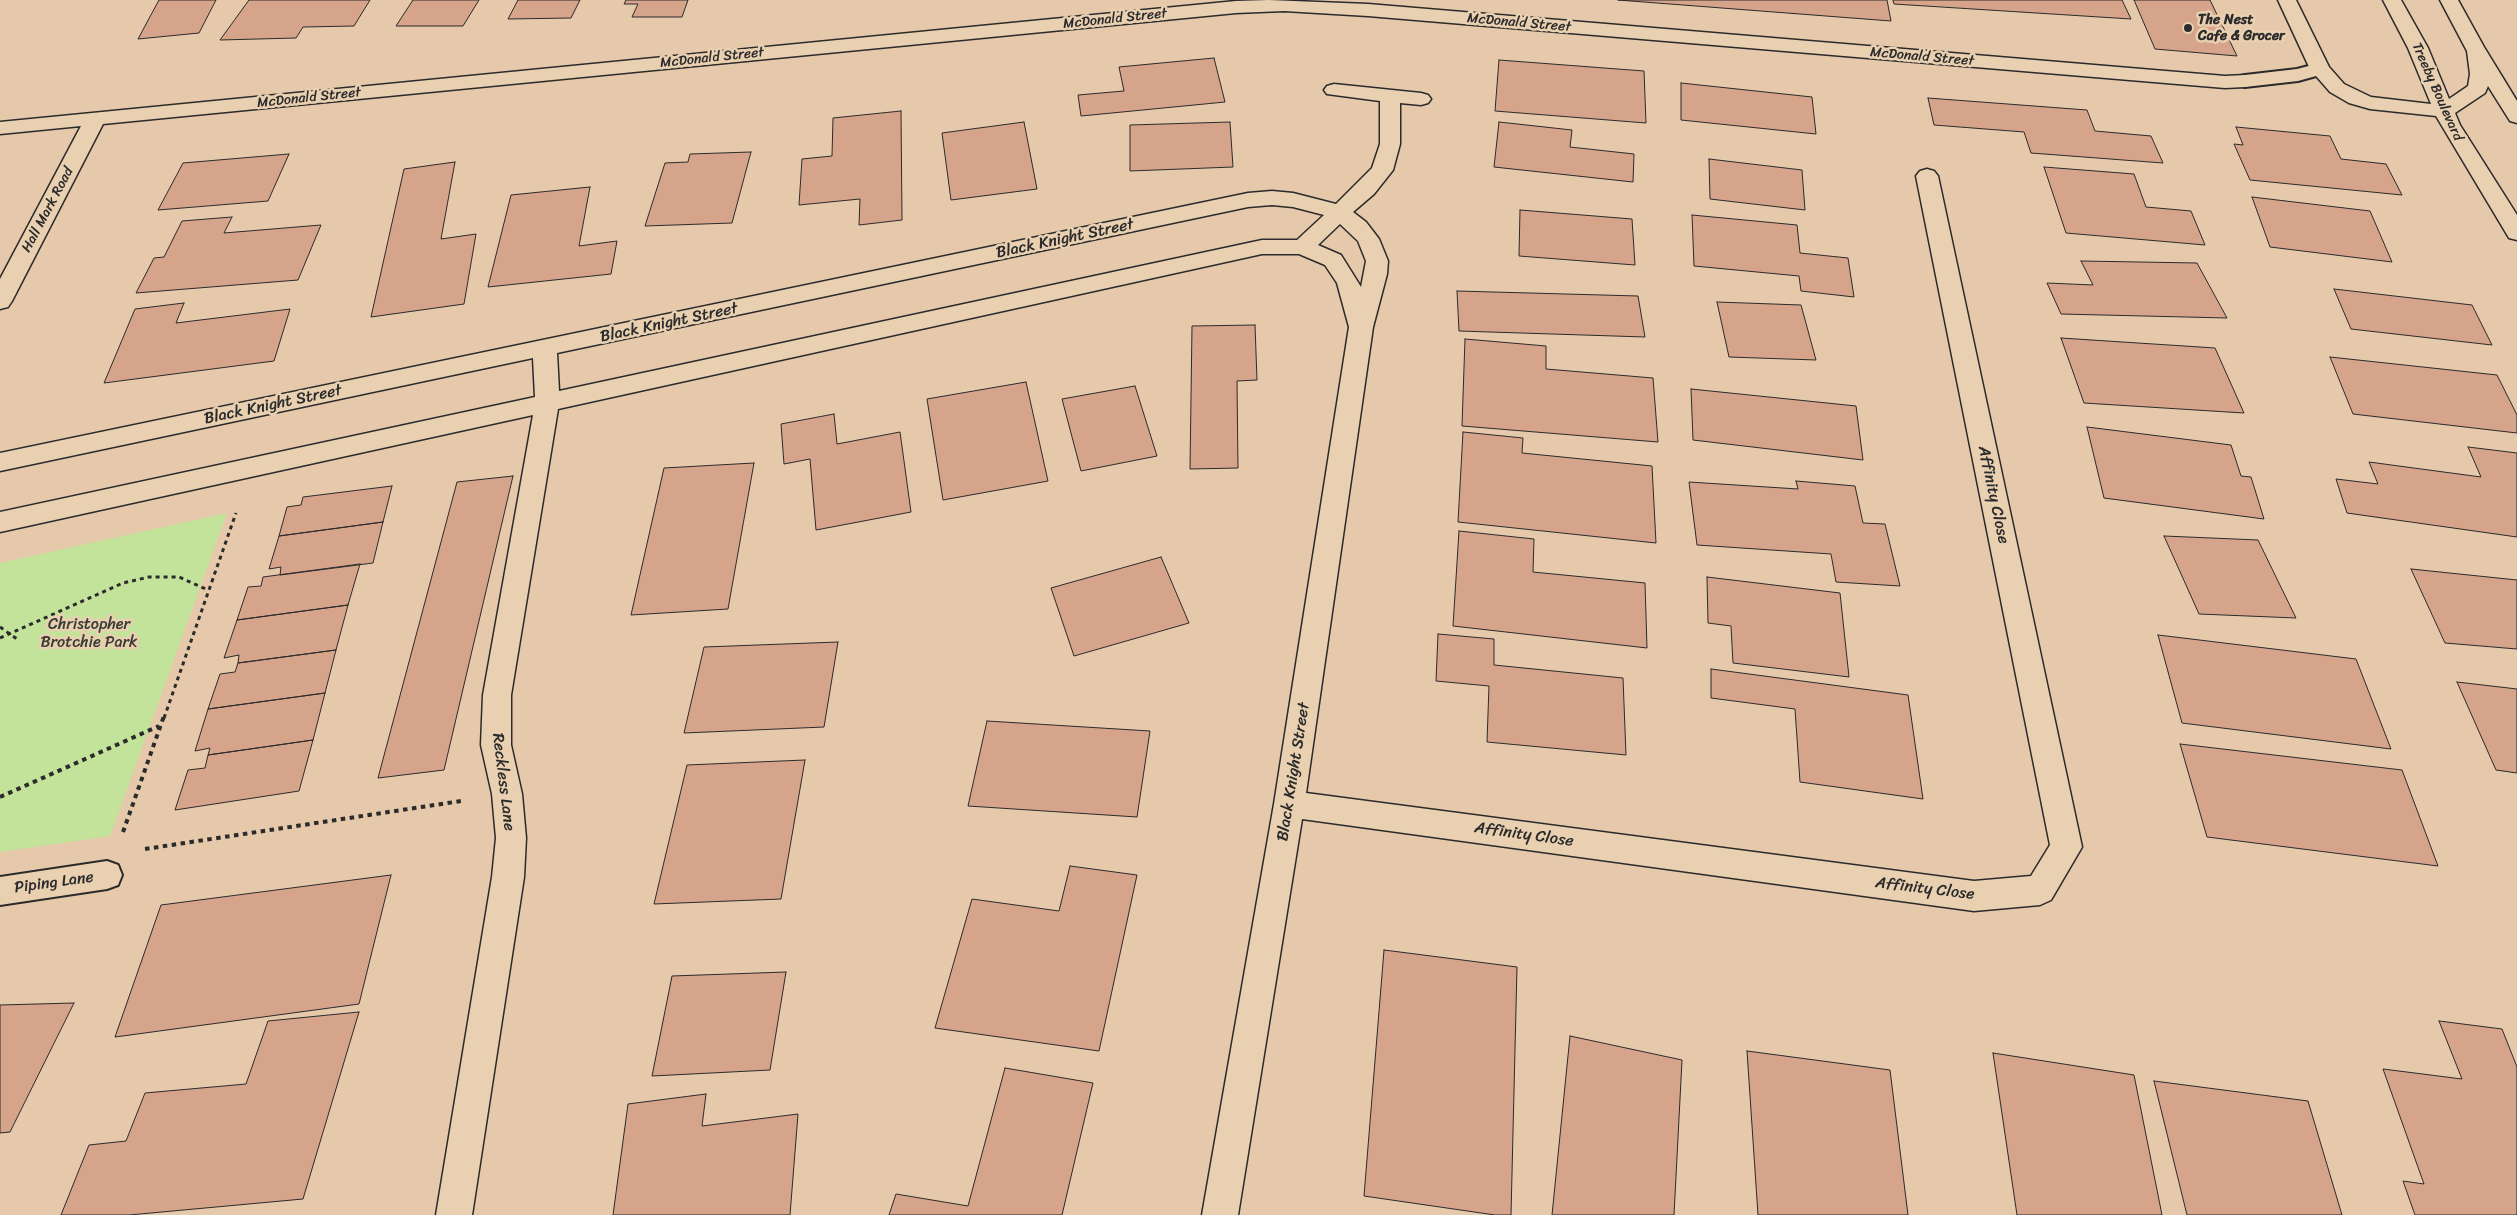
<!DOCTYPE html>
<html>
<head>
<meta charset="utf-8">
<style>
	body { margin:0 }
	canvas { display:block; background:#e6c8aa }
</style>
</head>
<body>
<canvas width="2517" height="1215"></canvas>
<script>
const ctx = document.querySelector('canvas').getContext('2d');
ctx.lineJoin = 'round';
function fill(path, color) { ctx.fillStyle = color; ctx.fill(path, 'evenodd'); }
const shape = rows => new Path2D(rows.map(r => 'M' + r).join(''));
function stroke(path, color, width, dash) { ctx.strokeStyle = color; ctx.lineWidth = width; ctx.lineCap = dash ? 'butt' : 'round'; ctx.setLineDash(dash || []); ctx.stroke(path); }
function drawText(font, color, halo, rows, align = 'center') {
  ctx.font = font + ' Sriracha,sans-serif'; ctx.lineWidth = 5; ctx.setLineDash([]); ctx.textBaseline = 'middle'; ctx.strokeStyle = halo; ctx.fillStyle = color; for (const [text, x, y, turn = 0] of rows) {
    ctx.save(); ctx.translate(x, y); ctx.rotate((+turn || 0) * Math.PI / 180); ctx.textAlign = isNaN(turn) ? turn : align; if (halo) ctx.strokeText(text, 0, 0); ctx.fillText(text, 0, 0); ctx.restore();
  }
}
fill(shape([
	[227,513,110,836,0,852,0,563]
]), '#c3e39b');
const building = shape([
	[159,0,216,0,199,33,138,39,159,0],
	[249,0,370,0,354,26,303,27,296,38,220,40,249,0],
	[413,0,479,0,463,26,396,26,413,0],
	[518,0,580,0,571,18,508,19,518,0],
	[626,0,688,0,682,17,632,17,638,4,624,4,626,0],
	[1618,0,1887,0,1891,21,1618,0],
	[1893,0,2122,0,2131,19,1894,4,1893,0],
	[2134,0,2210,0,2237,56,2155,49,2134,0],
	[1214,58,1225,102,1081,116,1078,95,1124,91,1119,67,1214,58],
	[1499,60,1644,71,1646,123,1495,111,1499,60],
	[1681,83,1812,97,1816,134,1681,120,1681,83],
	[1928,98,2087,110,2095,131,2151,136,2163,163,2031,153,2024,132,1934,125,1928,98],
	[901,111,902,220,859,225,860,199,799,205,802,159,832,156,833,118,901,111],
	[1024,122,1037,189,951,200,942,133,1024,122],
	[1230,122,1233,167,1130,171,1130,125,1230,122],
	[1499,122,1572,130,1570,147,1634,154,1633,182,1494,167,1499,122],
	[2236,127,2330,136,2341,159,2386,164,2402,195,2250,180,2234,144,2243,145,2236,127],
	[751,152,732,223,645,226,665,163,688,162,690,154,751,152],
	[289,154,268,201,158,210,183,163,289,154],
	[1709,159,1802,170,1805,210,1710,199,1709,159],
	[455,162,441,239,476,234,464,304,371,317,404,169,455,162],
	[2044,167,2134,174,2146,207,2191,211,2205,245,2066,233,2044,167],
	[590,187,579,246,617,241,611,274,488,287,511,195,590,187],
	[2252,197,2370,211,2392,262,2270,247,2252,197],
	[1520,210,1632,219,1635,265,1519,256,1520,210],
	[1692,215,1797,225,1800,253,1848,258,1854,297,1801,291,1799,276,1694,266,1692,215],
	[232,217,224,233,321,225,298,280,136,293,154,258,164,257,182,221,232,217],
	[2081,261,2197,263,2227,318,2061,314,2047,283,2093,285,2081,261],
	[2334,289,2472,305,2492,345,2351,329,2334,289],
	[1457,291,1638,296,1645,337,1459,331,1457,291],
	[1717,302,1801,305,1816,360,1729,357,1717,302],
	[184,303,176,323,290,309,274,361,104,383,135,309,184,303],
	[1255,325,1257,380,1237,381,1238,468,1190,469,1192,326,1255,325],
	[2061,338,2215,348,2244,413,2084,403,2061,338],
	[1465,339,1546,346,1546,369,1653,378,1658,442,1462,426,1465,339],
	[2330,357,2497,375,2517,415,2517,433,2353,414,2330,357],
	[1026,382,1048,481,943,500,927,399,1026,382],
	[1135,386,1157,456,1081,471,1062,399,1135,386],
	[1691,389,1856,406,1863,460,1693,440,1691,389],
	[834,414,837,444,900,432,911,512,816,530,810,459,784,464,781,424,834,414],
	[2087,427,2231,445,2241,476,2251,477,2264,519,2104,498,2087,427],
	[1463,432,1523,438,1522,453,1652,466,1656,543,1458,522,1463,432],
	[2468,447,2517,453,2517,537,2347,513,2336,479,2378,484,2369,462,2481,477,2468,447],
	[754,463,728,609,631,615,664,468,754,463],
	[513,476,444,770,378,778,457,482,513,476],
	[1796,481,1855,486,1863,523,1885,524,1900,586,1836,582,1831,554,1697,545,1689,482,1798,489,1796,481],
	[392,486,383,522,279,536,287,507,301,505,303,497,392,486],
	[383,522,373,563,280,575,281,567,269,569,279,536,383,522],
	[1459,531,1534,539,1533,572,1645,583,1647,648,1453,626,1459,531],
	[2164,536,2258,540,2296,618,2199,614,2164,536],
	[1161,557,1189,623,1074,656,1051,588,1161,557],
	[360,564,348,605,237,620,248,587,261,586,263,577,360,564],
	[2411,569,2517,580,2517,649,2445,643,2411,569],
	[1707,577,1840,593,1849,677,1733,663,1731,626,1708,623,1707,577],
	[348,605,336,650,238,663,239,655,224,658,237,620,348,605],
	[1438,634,1494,639,1494,665,1623,678,1626,755,1487,742,1489,686,1436,681,1438,634],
	[2158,635,2356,659,2391,749,2182,723,2158,635],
	[838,642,824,727,684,733,704,647,838,642],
	[336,650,325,693,208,709,220,674,235,672,238,663,336,650],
	[1711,669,1908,695,1923,799,1800,782,1795,709,1711,698,1711,669],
	[2457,682,2517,689,2517,773,2496,770,2457,682],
	[325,693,313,740,208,755,210,748,195,751,208,709,325,693],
	[987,721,1150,731,1137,817,968,806,987,721],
	[313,740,299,791,175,810,188,770,205,768,208,755,313,740],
	[2180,744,2402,770,2438,866,2207,837,2180,744],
	[805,760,781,899,654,904,687,765,805,760],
	[1070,866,1137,875,1099,1051,935,1028,972,899,1059,911,1070,866],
	[391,875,359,1004,115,1037,161,905,391,875],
	[1384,950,1517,967,1511,1215,1495,1215,1364,1196,1384,950],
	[786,972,770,1070,652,1076,672,976,786,972],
	[74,1003,10,1132,0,1133,0,1005,74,1003],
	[359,1012,303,1199,129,1215,61,1215,89,1145,126,1141,145,1093,246,1084,268,1021,359,1012],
	[2439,1021,2502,1029,2517,1067,2517,1215,2415,1215,2403,1181,2424,1184,2383,1069,2462,1079,2439,1021],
	[1570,1036,1682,1060,1674,1215,1552,1215,1570,1036],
	[1747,1051,1890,1070,1908,1215,1758,1215,1747,1051],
	[1993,1053,2134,1075,2162,1215,2017,1215,1993,1053],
	[1005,1068,1093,1083,1062,1215,889,1215,896,1194,968,1206,1005,1068],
	[2154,1081,2308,1101,2342,1215,2187,1215,2154,1081],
	[706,1094,702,1126,798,1114,790,1215,613,1215,628,1104,706,1094]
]);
fill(building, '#d6a48b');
stroke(building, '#2b2b2b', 1);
const service = shape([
	[2320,63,2327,65,2329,69,2327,73,2298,81,2245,87,2238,85,2236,81,2238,77,2245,75,2297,69,2320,63],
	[107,861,118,865,122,875,118,885,107,889,0,905,0,877,107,861]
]);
const minor = shape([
	[1269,0,1368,4,2225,76,2245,75,2252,77,2255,81,2252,85,2245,87,2225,88,1368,16,1284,11,1236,13,103,124,12,301,8,307,0,309,0,279,81,126,0,134,0,122,1236,1,1269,0],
	[2278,0,2296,0,2329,67,2344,84,2371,97,2431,104,2408,48,2383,0,2401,0,2428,48,2449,99,2468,86,2470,74,2467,51,2440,0,2458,0,2484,47,2517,101,2517,123,2510,121,2488,86,2485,93,2455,113,2460,125,2517,215,2517,240,2509,238,2436,116,2370,109,2349,103,2330,92,2310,69,2278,0],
	[1334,84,1421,93,1428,95,1431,99,1428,103,1421,105,1400,103,1400,144,1393,170,1374,194,1353,212,1366,222,1379,239,1388,261,1387,274,1373,327,1306,793,1974,881,2031,876,2050,845,1916,176,1920,171,1927,169,1934,171,1938,176,2082,847,2051,900,2040,905,1974,911,1302,819,1238,1215,1202,1215,1274,804,1349,327,1337,283,1325,265,1299,254,1262,254,558,409,511,695,511,745,522,794,526,838,524,877,472,1215,436,1215,492,877,496,838,492,794,481,745,483,695,533,415,0,532,0,512,535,397,533,358,0,471,0,453,1248,193,1272,191,1293,193,1336,204,1372,168,1380,144,1380,101,1327,94,1324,90,1327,86,1334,84],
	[1272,205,1293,207,1324,215,1297,240,1262,240,559,391,557,353,1248,207,1272,205],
	[1340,224,1358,241,1366,261,1361,287,1341,255,1318,245,1340,224]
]);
stroke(service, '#2b2b2b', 4);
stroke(minor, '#2b2b2b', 3);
stroke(shape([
	[0,627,17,639],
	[0,638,123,583,149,577,179,577,208,590],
	[164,718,236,513]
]), '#2b2b2b', 3, [4, 4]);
stroke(shape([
	[0,797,159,726],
	[123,832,164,716],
	[145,849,461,801]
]), '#2b2b2b', 4, [4.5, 4.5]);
fill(service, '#e9d0b1');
fill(minor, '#e9d0b1');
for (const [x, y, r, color] of [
	[2188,28,5,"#2b2b2b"]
]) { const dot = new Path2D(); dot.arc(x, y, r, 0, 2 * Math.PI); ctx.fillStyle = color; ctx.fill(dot); stroke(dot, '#e9d0b1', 2); }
drawText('14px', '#2b2b2b', '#e9d0b1', [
	["McDonald Street",1115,19,-6],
	["McDonald Street",1519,23,5],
	["McDonald Street",1922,57,5],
	["McDonald Street",712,58,-6],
	["Treeby Boulevard",2437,92,66],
	["McDonald Street",309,98,-6],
	["Hall Mark Road",48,210,-62]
]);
drawText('bold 14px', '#2b2b2b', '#e9d0b1', [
	["The Nest",2198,20],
	["Cafe & Grocer",2198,36]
], 'left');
drawText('16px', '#2b2b2b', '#e9d0b1', [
	["Black Knight Street",1065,239,-12],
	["Black Knight Street",669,323,-12],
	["Black Knight Street",273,405,-12],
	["Affinity Close",1993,495,78],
	["Black Knight Street",1294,772,-81],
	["Reckless Lane",503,782,83],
	["Affinity Close",1524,835,8],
	["Piping Lane",54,883,-8],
	["Affinity Close",1925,889,7]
]);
drawText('16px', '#3a3d36', '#e9d0b1', [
	["Christopher",89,625],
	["Brotchie Park",89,643]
]);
</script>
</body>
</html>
